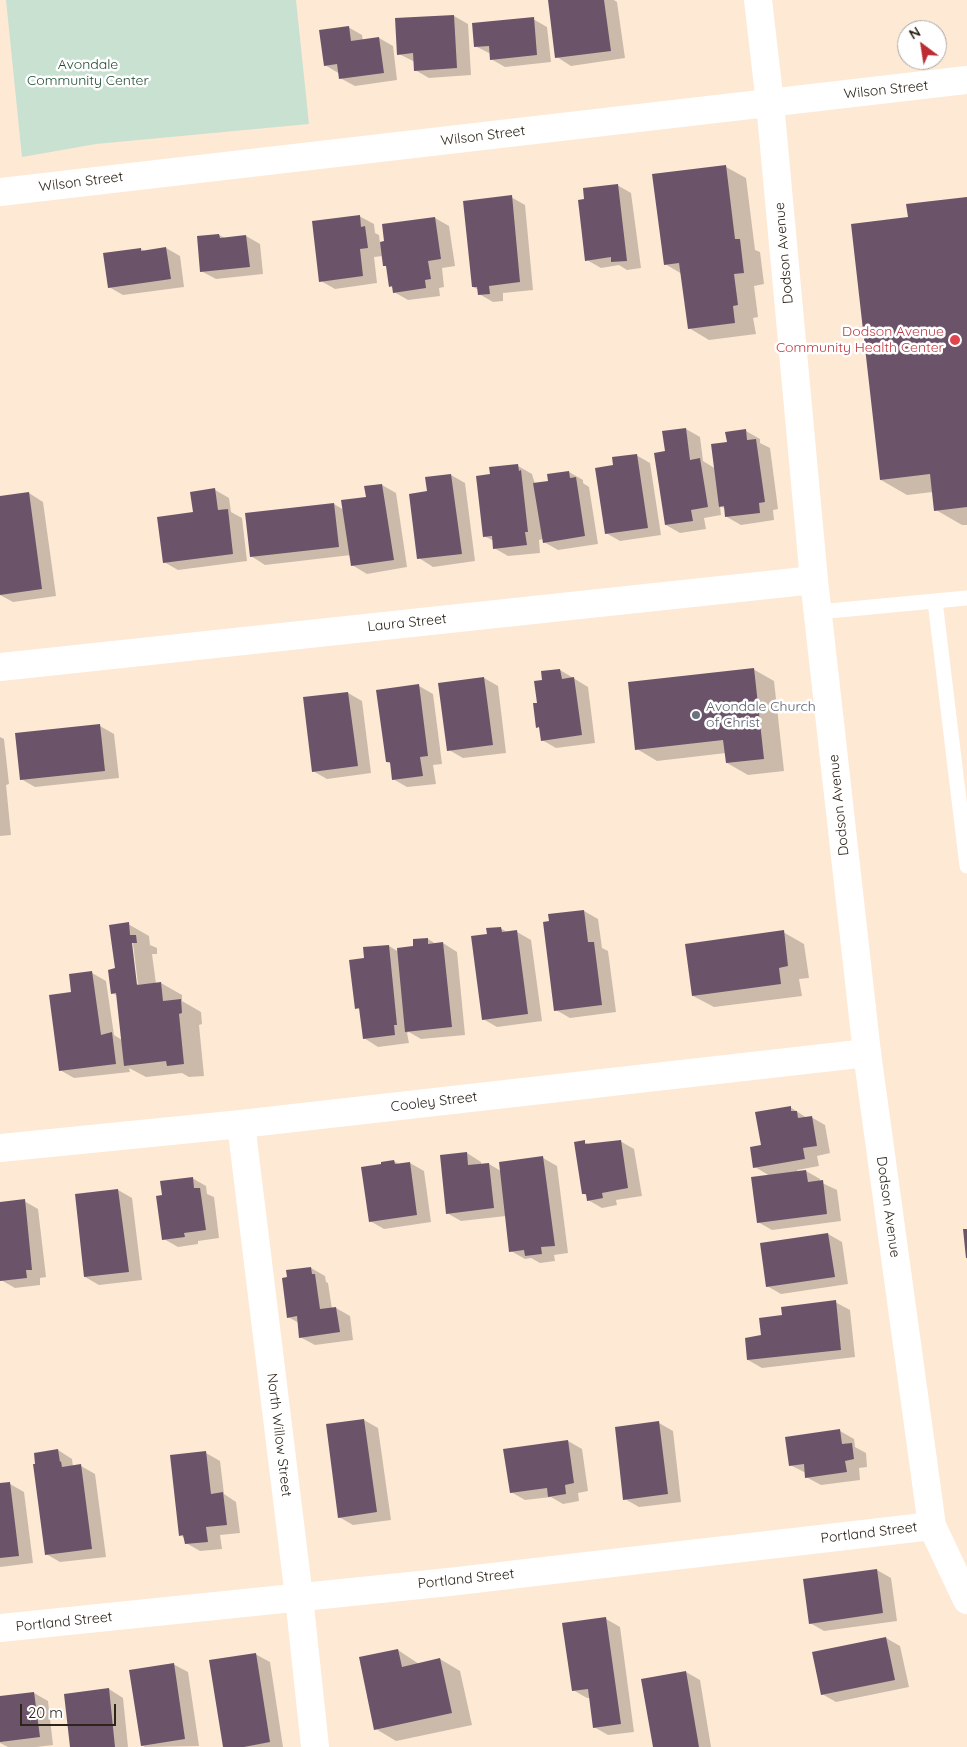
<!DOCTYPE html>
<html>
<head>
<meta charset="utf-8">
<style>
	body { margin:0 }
	#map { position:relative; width:967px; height:1747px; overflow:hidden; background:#fee9d5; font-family:Quicksand,sans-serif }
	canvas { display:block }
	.north { position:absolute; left:897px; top:20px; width:50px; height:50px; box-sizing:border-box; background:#fff; border:1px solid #aba7a3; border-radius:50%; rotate:329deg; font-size:14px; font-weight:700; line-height:20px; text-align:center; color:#2d241a }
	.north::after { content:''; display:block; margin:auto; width:18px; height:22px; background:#bc2c33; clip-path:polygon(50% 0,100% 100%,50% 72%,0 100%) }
	.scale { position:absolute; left:20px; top:1704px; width:96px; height:22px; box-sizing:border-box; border:2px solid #2d241a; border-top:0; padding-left:6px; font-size:15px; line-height:18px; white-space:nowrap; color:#2d241a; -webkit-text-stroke:4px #fff; paint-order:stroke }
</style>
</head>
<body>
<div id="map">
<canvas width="967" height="1747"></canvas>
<div class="north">N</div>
<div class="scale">20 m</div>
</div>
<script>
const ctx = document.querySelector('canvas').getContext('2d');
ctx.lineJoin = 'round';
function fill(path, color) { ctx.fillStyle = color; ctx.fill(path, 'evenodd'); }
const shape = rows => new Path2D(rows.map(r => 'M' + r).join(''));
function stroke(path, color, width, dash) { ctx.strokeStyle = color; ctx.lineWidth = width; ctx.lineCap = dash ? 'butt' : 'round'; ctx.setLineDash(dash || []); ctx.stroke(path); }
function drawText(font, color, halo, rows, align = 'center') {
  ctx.font = font + ' Quicksand,sans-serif'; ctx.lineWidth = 5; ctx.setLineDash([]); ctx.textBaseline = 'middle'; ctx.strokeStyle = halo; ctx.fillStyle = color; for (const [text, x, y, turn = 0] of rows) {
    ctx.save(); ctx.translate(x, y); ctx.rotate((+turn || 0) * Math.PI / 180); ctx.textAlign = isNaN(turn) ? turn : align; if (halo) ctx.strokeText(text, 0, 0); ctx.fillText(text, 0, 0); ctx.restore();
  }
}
fill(shape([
	[6,0,296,0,309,124,96,144,22,157]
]), '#c9e1d0');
fill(shape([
	[549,0,614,0,617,2,625,58,571,66,557,57],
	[454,16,468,24,471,75,429,78,415,70,415,62,399,54],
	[533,19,547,27,551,62,505,67,491,59,491,54,475,46],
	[348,27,362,35,363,41,379,38,393,46,397,80,355,86,340,78,340,74,325,65],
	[726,167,746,178,755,250,760,252,764,284,754,286,758,317,753,318,756,334,709,340,689,328,682,274,665,264],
	[617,185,631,193,641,268,627,270,619,265,601,268,587,260],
	[511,197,525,205,533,290,503,293,503,301,493,302,479,294,479,290,473,287],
	[967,198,967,525,962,525,936,510,933,492,907,495,881,480,910,218],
	[359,216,374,224,375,233,379,235,380,243,386,243,384,225,435,218,449,226,455,266,442,268,444,287,439,288,440,296,408,300,394,292,393,288,390,286,387,267,384,265,383,256,374,257,377,283,335,289,321,281],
	[219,235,225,238,246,236,260,244,263,274,216,279,201,271],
	[166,248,180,256,184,287,123,295,109,287,141,249,145,251],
	[686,429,700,437,703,461,716,469,728,443,746,431,760,439,760,443,770,448,778,509,773,510,774,520,741,525,727,517,726,509,720,506,721,515,704,518,706,529,680,533,666,525,666,452],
	[636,455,650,463,661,535,620,541,606,533,615,466],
	[518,466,532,474,535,484,550,482,569,472,583,480,583,483,589,487,598,544,558,550,544,542,543,539,539,540,540,553,508,556,494,548,494,541,484,536,491,475],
	[451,475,465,483,475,561,433,567,419,558,429,493],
	[382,485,396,493,407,567,367,574,352,565,351,555,265,565,251,556,334,504,344,510,367,498],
	[215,490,229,498,231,512,242,518,247,561,178,570,164,562,195,514],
	[29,493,43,502,56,596,13,602,0,595,0,497],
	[753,669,774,681,784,771,748,775,727,763,726,753,657,761,637,749],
	[560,670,588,687,595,743,556,748,542,740,541,729,538,727,543,681],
	[484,678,498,686,506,753,463,758,449,750],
	[419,686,433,694,442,764,433,765,436,784,407,787,393,779,391,764,387,762],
	[348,693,362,701,371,773,327,779,313,771],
	[100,726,114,734,119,778,35,787,21,779],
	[0,737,4,739,9,784,6,785,11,835,0,836],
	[584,911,598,919,602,948,608,951,616,1012,570,1018,556,1010],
	[128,924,149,936,150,945,157,948,157,954,152,954,156,984,161,983,182,995,182,1001,201,1012,202,1024,199,1025,204,1076,189,1077,182,1073,146,1077,129,1068,130,1072,74,1078,60,1070,72,993,92,973,106,981,114,1035,122,1040,118,996,112,993],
	[132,936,138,984,136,984,130,937],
	[500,928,509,933,517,932,531,940,542,1021,497,1027,483,1019,488,935],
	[783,932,804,944,809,978,799,979,802,996,714,1007,693,996],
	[428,939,436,944,443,943,457,952,465,1035,421,1039,409,1032,407,1033,409,1043,378,1047,364,1038,361,1010,356,1008,366,959,389,946,399,952,415,948],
	[790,1107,807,1118,811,1117,825,1125,830,1153,817,1156,819,1166,797,1170,798,1172,806,1171,820,1179,820,1182,837,1190,841,1221,772,1230,758,1222,770,1176,755,1167,762,1146],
	[620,1141,634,1149,642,1196,616,1200,617,1205,602,1208,588,1200,587,1196,583,1193,584,1142,590,1145],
	[467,1153,481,1162,481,1165,489,1164,501,1171,543,1158,557,1166,568,1253,554,1255,555,1261,540,1263,531,1258,525,1259,511,1251,506,1216,461,1221,447,1213],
	[394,1161,400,1165,410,1163,424,1171,431,1222,384,1229,370,1221,383,1165],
	[192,1178,206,1186,207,1194,214,1197,219,1238,198,1241,198,1244,178,1247,164,1239,163,1196],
	[118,1190,132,1198,142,1280,99,1285,85,1277],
	[24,1201,38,1209,46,1277,40,1278,40,1285,15,1288,1,1280,0,1203],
	[828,1234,842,1242,848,1284,781,1294,767,1286],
	[311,1268,325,1276,326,1282,328,1283,332,1309,336,1308,350,1316,353,1340,315,1345,300,1337,299,1323,288,1317,289,1278],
	[835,1302,850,1310,855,1357,762,1368,748,1360,762,1336,783,1317],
	[364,1420,378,1428,391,1520,353,1525,339,1517],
	[659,1423,673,1431,681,1502,639,1507,625,1499],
	[840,1431,854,1439,855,1447,866,1453,867,1467,859,1468,860,1480,821,1485,806,1477,806,1473,790,1465],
	[568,1441,582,1449,588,1491,578,1493,579,1501,563,1504,551,1497,525,1500,511,1492],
	[58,1450,72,1459,73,1467,81,1466,95,1474,106,1557,60,1562,46,1554],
	[206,1453,220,1461,224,1494,236,1502,240,1533,220,1535,222,1549,200,1551,186,1543,185,1538,180,1535],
	[10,1484,24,1492,33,1563,0,1567,0,1485],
	[877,1570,891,1578,897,1621,824,1631,810,1623],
	[606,1619,620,1627,634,1732,608,1735,594,1727,590,1698,587,1698,573,1690],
	[886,1638,900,1646,909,1687,836,1702,822,1694,813,1653],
	[398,1650,419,1664,440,1659,460,1671,472,1725,396,1741,376,1729],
	[255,1654,270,1662,283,1747,225,1747],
	[173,1664,188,1672,199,1746,145,1747,142,1745],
	[686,1672,700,1680,711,1747,654,1747],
	[109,1689,123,1698,128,1747,71,1747],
	[34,1693,48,1701,53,1745,36,1747,8,1747,0,1743,0,1697]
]), '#0003');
fill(shape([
	[548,0,604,0,611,51,555,58],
	[454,15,457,68,414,71,413,53,397,55,395,18],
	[534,17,537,55,490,60,489,46,474,47,472,23],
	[349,26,351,41,379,37,384,73,339,79,337,64,324,66,319,30],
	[726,165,735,239,740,239,744,273,734,274,738,305,733,306,735,323,688,329,679,263,664,265,652,174],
	[618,184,627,261,611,262,611,257,585,261,578,200,584,199,583,188],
	[512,195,520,282,489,286,490,294,478,295,477,287,472,287,463,201],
	[967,197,967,507,934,511,930,474,880,480,851,224,908,217,906,204],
	[360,215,361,227,365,226,368,248,360,249,363,276,319,282,312,221],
	[435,217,441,259,428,261,431,279,425,280,426,288,393,293,392,286,389,287,386,266,383,266,380,242,384,241,382,224],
	[219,234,220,238,246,235,250,267,200,272,197,236],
	[166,247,171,279,108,288,103,253,141,248,141,251],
	[686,428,690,460,700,458,708,507,691,510,693,521,665,525,654,453,665,451,662,431],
	[746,429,747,440,756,439,765,502,759,503,760,513,725,517,724,506,719,507,711,444,727,442,725,432],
	[637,454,648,528,605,534,595,468,613,465,612,457],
	[518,464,519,471,521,470,528,532,525,532,527,545,493,549,492,536,483,537,476,476,490,474,489,467],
	[569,471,570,478,576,477,585,536,543,543,533,483,548,481,547,474],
	[451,474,462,554,417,559,409,494,427,491,425,477],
	[382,484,394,560,351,566,341,500,366,497,364,486],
	[215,488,218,510,228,509,233,554,163,563,157,517,193,512,190,492],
	[29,492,42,589,0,595,0,496],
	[334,503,339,547,250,557,245,513],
	[754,668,764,759,726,763,723,740,635,750,628,682],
	[560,669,562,679,574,677,582,735,541,741,539,727,536,728,533,703,537,703,534,681,542,680,541,671],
	[484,677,493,745,447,751,438,683],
	[419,684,428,756,420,757,423,776,392,780,390,762,386,762,376,690],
	[348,692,358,766,312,772,303,697],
	[100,724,105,771,20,780,15,733],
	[584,910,588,942,594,942,602,1005,554,1011,543,922,549,921,548,914],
	[129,922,130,935,136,935,137,943,132,943,137,985,161,982,163,1001,181,999,182,1013,179,1014,184,1064,167,1066,166,1061,124,1066,116,993,111,994,108,970,115,968,109,925],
	[501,927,502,932,517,930,528,1014,482,1020,471,936,487,934,486,928],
	[784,930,788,966,779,968,781,984,692,996,685,944],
	[428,938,428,944,443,942,452,1027,405,1032,397,948,413,946,413,939],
	[389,945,397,1025,394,1025,395,1035,363,1039,359,1008,355,1009,349,960,364,958,363,947],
	[92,971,101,1035,112,1032,116,1064,59,1071,49,995,71,992,69,974],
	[791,1106,791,1111,797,1111,798,1118,812,1116,817,1146,803,1148,805,1159,753,1168,750,1147,761,1145,755,1112],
	[585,1140,585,1144,621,1140,628,1188,602,1193,603,1198,587,1201,586,1194,582,1194,574,1142],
	[467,1152,468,1165,489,1163,494,1208,446,1214,440,1155],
	[543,1156,555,1246,541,1247,542,1254,525,1256,524,1250,509,1252,499,1162],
	[394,1160,395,1164,410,1162,417,1215,369,1222,361,1167,381,1164,381,1162],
	[806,1170,808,1182,823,1180,827,1214,757,1223,751,1177],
	[193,1177,194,1188,200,1188,206,1230,184,1233,185,1237,162,1240,156,1196,162,1195,160,1181],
	[118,1189,129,1272,84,1277,75,1194],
	[25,1199,32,1270,26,1270,27,1278,0,1281,0,1202],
	[963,1229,967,1229,967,1258,966,1258],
	[828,1233,835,1277,766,1287,760,1243],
	[311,1267,312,1274,315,1274,320,1309,336,1307,340,1332,299,1338,297,1316,287,1318,282,1278,287,1277,286,1270],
	[836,1300,841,1350,747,1360,745,1338,761,1335,759,1318,782,1315,781,1307],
	[364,1419,377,1512,338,1518,326,1424],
	[659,1421,668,1494,623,1500,615,1427],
	[840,1429,842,1444,852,1443,854,1459,845,1461,847,1472,805,1478,804,1464,789,1466,785,1437],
	[568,1440,574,1483,565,1485,566,1494,548,1497,547,1488,510,1493,503,1449],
	[58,1449,60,1462,61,1461,62,1467,81,1464,92,1549,45,1555,33,1464,35,1464,34,1453],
	[206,1451,211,1494,223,1492,227,1525,206,1527,208,1542,185,1544,183,1535,179,1536,170,1455],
	[10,1482,19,1556,0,1558,0,1483],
	[877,1569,883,1613,809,1624,803,1579],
	[606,1617,621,1724,593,1728,588,1689,572,1691,562,1623],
	[886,1637,895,1680,821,1695,812,1652],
	[398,1649,402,1667,440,1658,452,1713,374,1730,359,1657],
	[256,1653,270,1742,244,1747,223,1747,209,1660],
	[174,1663,185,1739,141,1746,129,1670],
	[686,1671,699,1747,653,1747,641,1679],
	[109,1688,115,1747,70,1747,64,1694],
	[34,1692,40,1737,0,1742,0,1696]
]), '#6b5469');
stroke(shape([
	[935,601,967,866],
	[818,612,967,598]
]), '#fff', 15);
stroke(shape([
	[0,192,967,80],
	[0,667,814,580],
	[241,1124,299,1597,315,1747],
	[0,1148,241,1124,867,1053],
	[0,1628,449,1582,932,1526]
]), '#fff', 28);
stroke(shape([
	[758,0,770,103,814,580,867,1053,932,1526,967,1600]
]), '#fff', 28);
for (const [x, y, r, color] of [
	[955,340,6,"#e0444e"],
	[696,715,5,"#6b7280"]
]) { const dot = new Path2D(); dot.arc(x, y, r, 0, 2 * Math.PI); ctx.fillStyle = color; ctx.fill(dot); stroke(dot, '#fff', 2); }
drawText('14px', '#1d4c30', '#fff', [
	["Avondale",88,65],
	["Community Center",88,81]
]);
drawText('14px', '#2d241a', '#fff', [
	["Wilson Street",886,90,-6],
	["Wilson Street",483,136,-7],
	["Wilson Street",81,182,-7],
	["Dodson Avenue",784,253,-95],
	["Laura Street",407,623,-6],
	["Dodson Avenue",839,805,-96],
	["Cooley Street",434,1102,-7],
	["Dodson Avenue",888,1207,82],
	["North Willow Street",279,1435,83],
	["Portland Street",869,1533,-7],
	["Portland Street",466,1579,-6],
	["Portland Street",64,1622,-6]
]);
drawText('14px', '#be3a42', '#fff', [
	["Dodson Avenue",944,332],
	["Community Health Center",944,348]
], 'right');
drawText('14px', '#5b616d', '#fff', [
	["Avondale Church",706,707],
	["of Christ",706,723]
], 'left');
</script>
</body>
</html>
